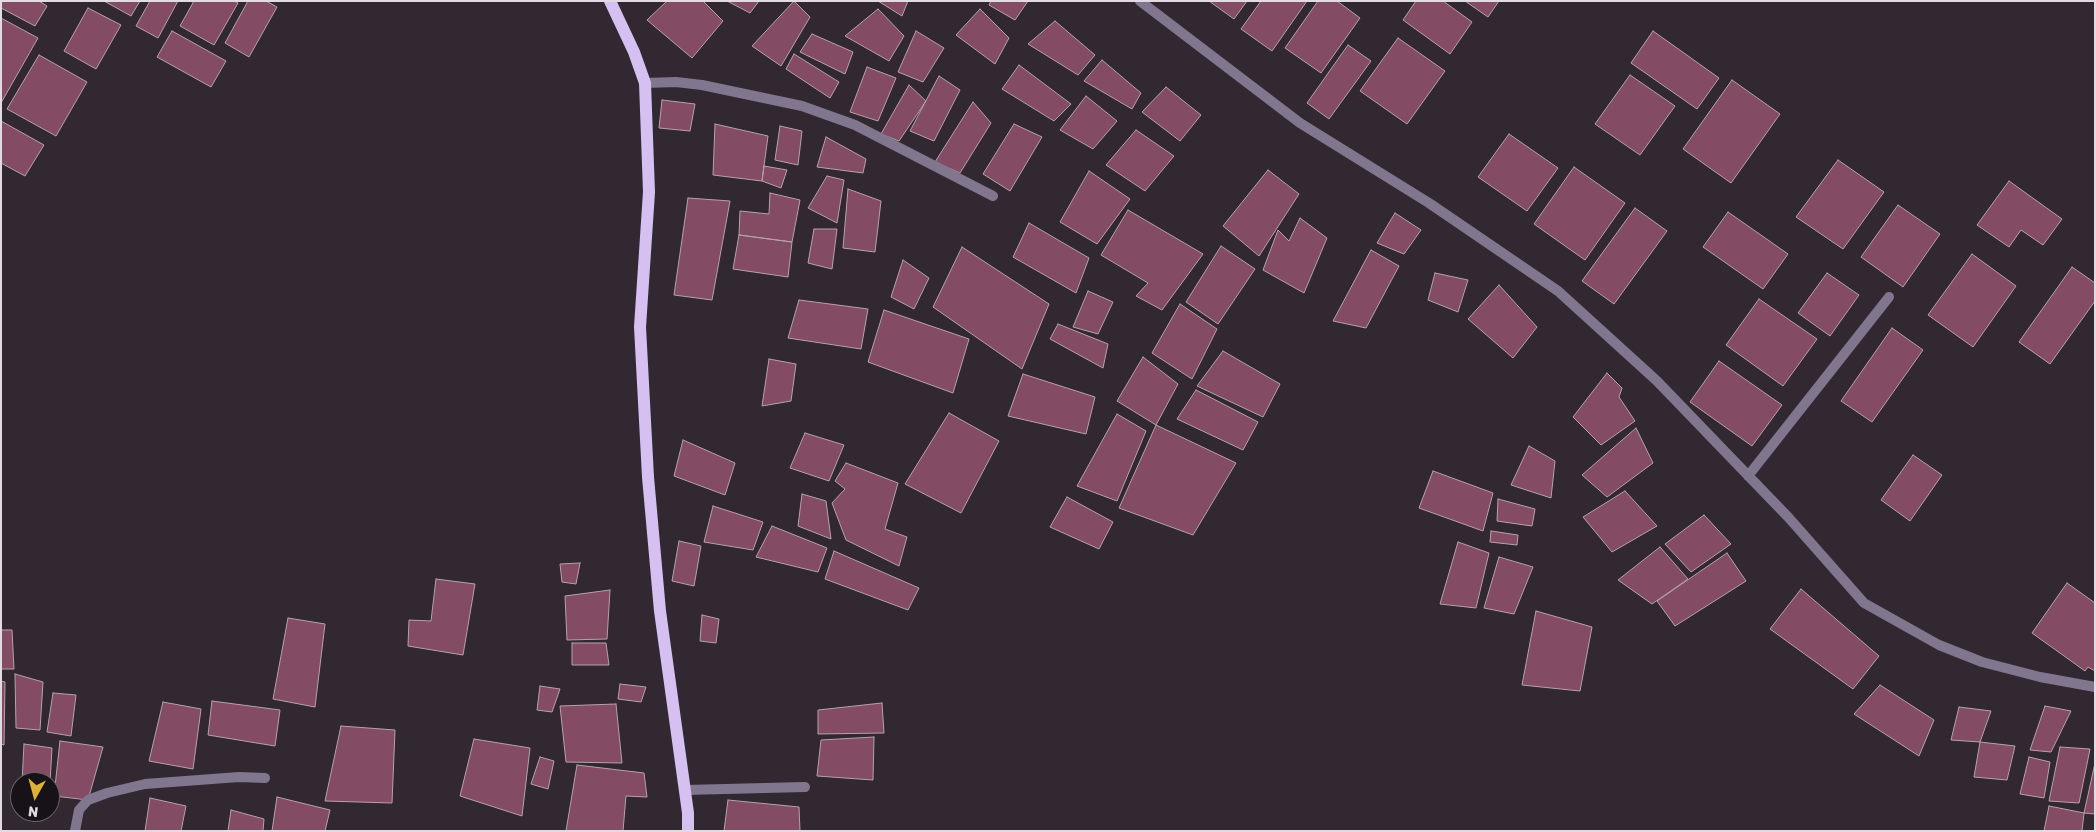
<!DOCTYPE html>
<html>
<head>
<meta charset="utf-8">
<style>
	body { margin:0 }
	#map { position:relative; width:2096px; height:832px; overflow:hidden; background:#322832; font-family:Rubik,sans-serif }
	canvas { display:block }
	.frame { position:absolute; inset:0; border:2px solid #e2dbe1; pointer-events:none }
	.north { position:absolute; left:10px; top:772px; width:50px; height:50px; box-sizing:border-box; background:#171217; border:1px solid #686268; border-radius:50%; rotate:187deg; font-size:14px; font-weight:700; line-height:20px; text-align:center; color:#e2dbe1 }
	.north::after { content:''; display:block; margin:auto; width:18px; height:22px; background:#dbb233; clip-path:polygon(50% 0,100% 100%,50% 72%,0 100%) }
</style>
</head>
<body>
<div id="map">
<canvas width="2096" height="832"></canvas>
<div class="frame"></div>
<div class="north">N</div>
</div>
<script>
const ctx = document.querySelector('canvas').getContext('2d');
ctx.lineJoin = 'round';
function fill(path, color) { ctx.fillStyle = color; ctx.fill(path, 'evenodd'); }
const shape = rows => new Path2D(rows.map(r => 'M' + r).join(''));
function stroke(path, color, width, dash) { ctx.strokeStyle = color; ctx.lineWidth = width; ctx.lineCap = dash ? 'butt' : 'round'; ctx.setLineDash(dash || []); ctx.stroke(path); }
const building = shape([
	[1,1,39,1,47,6,35,26,1,8,1,1],
	[104,1,140,1,131,16,104,1],
	[150,1,178,1,158,38,136,26,150,1],
	[194,1,234,1,238,3,214,45,180,26,194,1],
	[248,1,266,1,277,7,249,57,225,43,248,1],
	[667,1,703,1,723,21,692,58,647,20,667,1],
	[727,1,759,1,750,13,727,1],
	[794,1,810,17,781,66,752,46,794,1],
	[878,1,908,1,902,16,878,1],
	[991,1,1028,1,1015,20,989,5,991,1],
	[1209,1,1247,1,1234,19,1209,1],
	[1261,1,1307,1,1272,51,1241,29,1261,1],
	[1318,1,1337,1,1360,18,1321,73,1285,48,1318,1],
	[1416,1,1443,1,1472,22,1450,54,1403,20,1416,1],
	[1465,1,1499,1,1488,17,1465,1],
	[88,8,121,25,96,69,64,51,88,8],
	[878,9,904,36,889,61,845,36,878,9],
	[980,9,1009,38,995,64,956,35,980,9],
	[1,18,38,38,1,103,1,18],
	[1055,21,1095,55,1078,75,1028,44,1055,21],
	[172,31,226,61,211,87,157,57,172,31],
	[916,31,944,48,923,82,898,72,916,31],
	[1653,31,1719,78,1697,109,1631,63,1653,31],
	[812,34,853,52,845,74,800,52,812,34],
	[1398,38,1445,71,1407,124,1360,91,1398,38],
	[1348,45,1371,61,1329,119,1307,103,1348,45],
	[794,54,839,82,830,98,786,69,794,54],
	[39,55,87,82,56,136,7,109,39,55],
	[1102,60,1141,93,1132,109,1084,81,1102,60],
	[1019,65,1071,104,1054,121,1002,89,1019,65],
	[867,67,896,78,878,121,850,112,867,67],
	[1630,75,1675,106,1640,155,1595,124,1630,75],
	[939,76,960,90,934,141,910,131,939,76],
	[1732,80,1780,114,1731,183,1683,149,1732,80],
	[909,85,926,101,899,141,881,134,909,85],
	[1166,87,1201,115,1180,141,1142,112,1166,87],
	[1086,96,1117,121,1093,149,1060,130,1086,96],
	[662,100,695,104,690,131,659,128,662,100],
	[973,102,991,123,960,173,935,162,973,102],
	[1,121,44,145,25,176,1,163,1,121],
	[715,124,768,136,762,181,713,175,715,124],
	[1014,124,1042,137,1010,191,983,174,1014,124],
	[780,126,802,131,798,165,775,160,780,126],
	[1136,130,1174,156,1145,191,1106,165,1136,130],
	[1509,134,1558,168,1527,211,1478,177,1509,134],
	[826,137,866,159,863,173,817,167,826,137],
	[1838,160,1884,192,1843,249,1796,217,1838,160],
	[764,166,787,170,781,188,762,181,764,166],
	[1574,167,1625,203,1585,260,1534,224,1574,167],
	[1268,170,1299,194,1259,256,1223,226,1268,170],
	[1089,171,1130,199,1097,244,1060,222,1089,171],
	[827,176,844,180,837,223,808,208,827,176],
	[2009,181,2062,219,2043,245,2021,230,2009,247,1977,225,2009,181],
	[848,189,881,201,875,252,843,248,848,189],
	[770,193,800,200,792,242,739,235,740,211,769,214,770,193],
	[688,198,730,201,712,300,674,295,688,198],
	[1898,205,1940,234,1903,287,1861,257,1898,205],
	[1635,208,1667,231,1614,304,1582,281,1635,208],
	[1128,210,1203,254,1162,310,1136,296,1148,283,1101,255,1128,210],
	[1728,212,1788,254,1763,289,1703,247,1728,212],
	[1395,213,1421,230,1404,254,1377,243,1395,213],
	[1300,218,1327,238,1304,293,1263,270,1278,230,1289,241,1300,218],
	[1029,223,1089,258,1076,293,1013,257,1029,223],
	[814,229,837,229,832,269,808,263,814,229],
	[739,235,792,242,788,277,733,269,739,235],
	[1221,246,1255,269,1218,324,1186,302,1221,246],
	[962,247,1049,304,1022,369,933,307,962,247],
	[1371,250,1399,266,1366,328,1333,321,1371,250],
	[1972,254,2016,286,1973,347,1928,315,1972,254],
	[903,260,929,278,914,309,891,297,903,260],
	[2072,267,2095,283,2095,301,2050,364,2019,342,2072,267],
	[1435,273,1468,280,1458,312,1428,300,1435,273],
	[1827,273,1859,295,1830,336,1798,313,1827,273],
	[1499,285,1537,327,1513,358,1468,319,1499,285],
	[1088,291,1113,302,1098,334,1073,327,1088,291],
	[1759,299,1817,339,1783,386,1726,345,1759,299],
	[799,300,868,309,861,349,788,338,799,300],
	[1180,304,1217,329,1192,379,1152,353,1180,304],
	[884,310,969,339,953,393,868,362,884,310],
	[1058,324,1108,344,1103,368,1050,339,1058,324],
	[1892,328,1923,350,1872,422,1841,401,1892,328],
	[1223,351,1280,384,1263,417,1197,386,1223,351],
	[1143,357,1178,384,1156,425,1117,401,1143,357],
	[769,359,796,364,791,401,762,406,769,359],
	[1719,361,1782,405,1752,446,1690,402,1719,361],
	[1607,373,1622,388,1619,397,1635,421,1601,445,1573,417,1607,373],
	[1023,374,1095,397,1086,434,1008,416,1023,374],
	[1196,390,1258,422,1243,450,1177,419,1196,390],
	[949,413,999,441,961,513,905,484,949,413],
	[1117,414,1146,431,1117,501,1077,486,1117,414],
	[1156,425,1236,463,1193,535,1119,508,1156,425],
	[1636,428,1653,463,1607,497,1582,475,1636,428],
	[805,433,844,445,829,481,790,468,805,433],
	[683,440,735,463,725,495,674,476,683,440],
	[1529,446,1555,461,1551,498,1511,485,1529,446],
	[1913,455,1942,475,1910,521,1881,500,1913,455],
	[846,463,898,483,885,529,907,537,899,566,846,540,832,503,845,489,835,481,846,463],
	[1433,471,1493,493,1483,531,1419,508,1433,471],
	[1625,491,1657,526,1612,552,1583,517,1625,491],
	[802,494,826,501,831,539,798,526,802,494],
	[1067,497,1113,522,1099,549,1050,527,1067,497],
	[1498,499,1535,509,1532,526,1497,521,1498,499],
	[713,506,763,522,753,550,704,542,713,506],
	[1704,515,1731,544,1691,572,1665,544,1704,515],
	[772,526,827,548,818,572,756,557,772,526],
	[1491,531,1518,535,1517,545,1490,542,1491,531],
	[679,541,701,546,694,586,672,581,679,541],
	[1458,542,1489,553,1476,608,1440,604,1458,542],
	[1660,547,1688,579,1652,604,1618,580,1660,547],
	[834,551,919,588,908,610,825,579,834,551],
	[1727,553,1746,581,1675,626,1657,601,1727,553],
	[1499,557,1533,567,1514,614,1484,608,1499,557],
	[580,563,576,584,562,582,560,564,580,563],
	[436,579,475,584,463,655,408,646,409,620,431,621,436,579],
	[2067,583,2095,603,2095,671,2088,667,2085,671,2032,633,2067,583],
	[1801,589,1879,656,1853,689,1770,629,1801,589],
	[610,590,607,639,567,640,565,596,610,590],
	[1536,611,1592,627,1580,691,1522,685,1536,611],
	[702,615,719,619,716,643,700,641,702,615],
	[288,618,325,624,315,707,273,699,288,618],
	[1,630,12,630,14,669,1,669,1,630],
	[572,643,606,643,609,665,572,665,572,643],
	[15,674,43,682,40,730,16,728,15,674],
	[1,681,5,682,4,745,1,744,1,681],
	[620,684,646,687,641,702,618,699,620,684],
	[1880,685,1934,720,1919,756,1854,714,1880,685],
	[540,686,560,689,552,712,537,710,540,686],
	[53,693,76,695,71,736,47,732,53,693],
	[212,701,280,710,275,746,208,735,212,701],
	[163,702,201,709,193,769,149,761,163,702],
	[882,703,884,733,818,734,818,710,882,703],
	[616,704,622,763,566,762,560,706,616,704],
	[2045,706,2071,711,2051,752,2030,750,2045,706],
	[1959,707,1991,711,1980,742,1951,740,1959,707],
	[341,726,395,730,392,803,325,801,341,726],
	[874,737,873,780,817,776,821,740,874,737],
	[474,739,530,748,522,816,460,796,474,739],
	[60,741,103,747,88,800,54,796,60,741],
	[1980,742,2015,746,2007,780,1974,777,1980,742],
	[24,744,52,748,50,782,22,782,24,744],
	[2060,747,2090,749,2079,803,2049,801,2060,747],
	[540,757,554,761,548,789,531,784,540,757],
	[2029,757,2050,762,2044,798,2020,794,2029,757],
	[2095,763,2095,814,2084,813,2095,763],
	[577,765,644,773,647,797,626,796,623,831,566,831,577,765],
	[277,797,330,810,325,831,272,831,277,797],
	[150,798,186,806,181,831,145,831,150,798],
	[728,800,799,807,800,831,724,831,728,800],
	[2049,806,2084,813,2082,831,2044,831,2049,806],
	[231,810,264,819,263,831,228,831,231,810]
]);
fill(building, '#834b64');
stroke(building, '#b6a3aa', 1);
stroke(shape([
	[1140,1,1300,123,1429,203,1558,291,1657,381,1789,518,1864,603,1939,645,1982,662,2040,677,2095,687],
	[645,83,676,82,702,85,802,106,855,125,993,196],
	[1748,476,1889,297],
	[685,790,805,787],
	[75,831,79,810,88,800,107,793,145,784,239,777,265,778]
]), '#80768e', 10);
stroke(shape([
	[610,1,634,52,645,83,649,192,640,327,648,477,660,611,688,813,688,831]
]), '#d5c0f1', 12);
</script>
</body>
</html>
